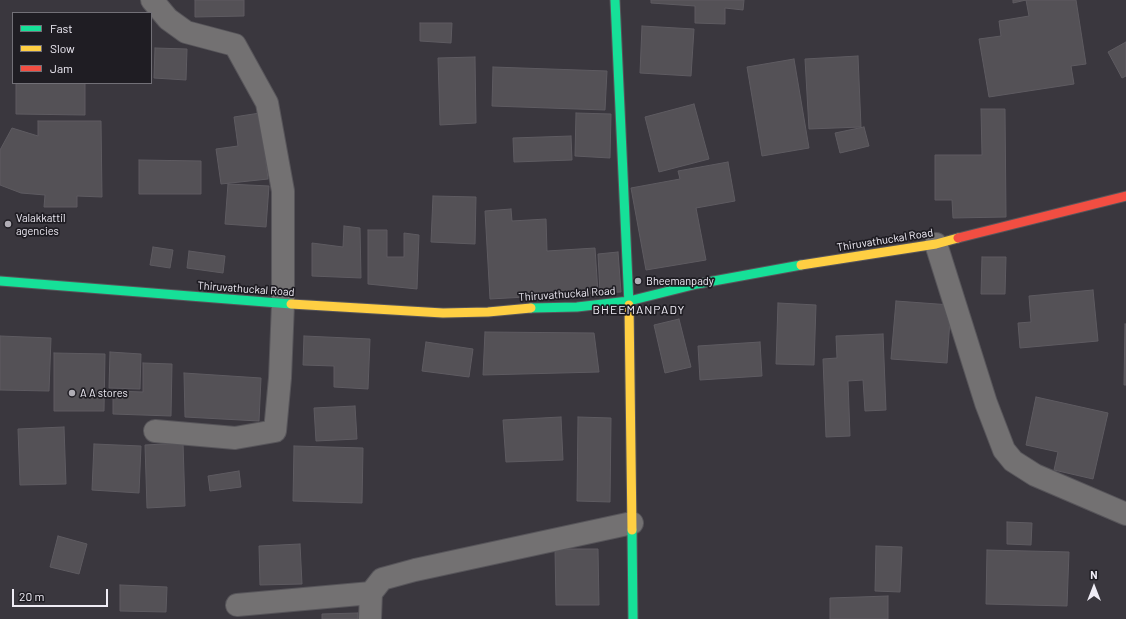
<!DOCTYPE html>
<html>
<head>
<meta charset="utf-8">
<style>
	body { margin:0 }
	#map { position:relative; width:1126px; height:619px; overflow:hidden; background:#3a373e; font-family:Barlow,sans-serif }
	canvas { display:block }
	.legend { position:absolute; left:12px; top:12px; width:140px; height:72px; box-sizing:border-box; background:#1f1d23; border:1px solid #727077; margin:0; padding:5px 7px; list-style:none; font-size:12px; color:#efecf5 }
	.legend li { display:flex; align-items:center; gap:8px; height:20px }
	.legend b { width:20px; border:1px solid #727077 }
	.north { position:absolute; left:1074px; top:567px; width:40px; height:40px; -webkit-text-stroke:3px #1f1d23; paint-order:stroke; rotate:0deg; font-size:11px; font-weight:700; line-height:16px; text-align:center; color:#efecf5 }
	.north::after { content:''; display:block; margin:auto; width:14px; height:18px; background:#efecf5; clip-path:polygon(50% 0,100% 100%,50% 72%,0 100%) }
	.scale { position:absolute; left:12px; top:589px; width:96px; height:18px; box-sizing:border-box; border:2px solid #efecf5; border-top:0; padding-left:5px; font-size:12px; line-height:14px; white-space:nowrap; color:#efecf5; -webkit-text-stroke:3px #1f1d23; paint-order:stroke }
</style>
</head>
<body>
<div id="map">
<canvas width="1126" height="619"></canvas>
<ul class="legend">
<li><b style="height:5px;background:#16e098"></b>Fast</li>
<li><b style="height:5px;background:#ffcf43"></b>Slow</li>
<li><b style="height:5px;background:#f24e42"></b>Jam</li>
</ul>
<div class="north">N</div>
<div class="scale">20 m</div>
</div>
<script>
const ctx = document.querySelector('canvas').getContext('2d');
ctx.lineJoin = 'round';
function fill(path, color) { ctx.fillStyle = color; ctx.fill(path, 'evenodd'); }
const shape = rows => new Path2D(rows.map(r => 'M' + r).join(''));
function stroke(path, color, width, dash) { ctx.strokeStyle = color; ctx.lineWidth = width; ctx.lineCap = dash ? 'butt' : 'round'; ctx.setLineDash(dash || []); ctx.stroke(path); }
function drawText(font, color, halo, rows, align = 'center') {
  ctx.font = font + ' Barlow,sans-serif'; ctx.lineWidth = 3.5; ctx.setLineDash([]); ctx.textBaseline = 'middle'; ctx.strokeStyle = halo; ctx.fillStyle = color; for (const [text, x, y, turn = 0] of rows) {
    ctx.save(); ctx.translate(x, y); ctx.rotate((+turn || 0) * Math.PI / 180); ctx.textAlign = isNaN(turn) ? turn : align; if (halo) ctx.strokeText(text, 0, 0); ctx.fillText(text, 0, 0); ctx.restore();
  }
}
const building = shape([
	[195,0,244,0,244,16,195,17,195,0],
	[651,0,744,0,743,10,725,8,725,24,695,23,695,6,651,3,651,0],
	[1013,0,1076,0,1086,64,1071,66,1074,84,989,97,979,39,1001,36,999,21,1029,16,1026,0,1013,3,1013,0],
	[420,23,452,23,451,43,420,41,420,23],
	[642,26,694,29,691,76,640,73,642,26],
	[1126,42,1126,76,1122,78,1108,52,1126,42],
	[155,48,187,49,186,80,154,78,155,48],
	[858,56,861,127,809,129,805,59,858,56],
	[475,57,476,123,440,125,438,58,475,57],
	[794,59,809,148,762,156,747,67,794,59],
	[493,67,607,71,605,110,492,106,493,67],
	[16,83,85,83,85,115,16,114,16,83],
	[694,104,709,159,659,172,645,117,694,104],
	[981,109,1005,109,1006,217,953,218,952,200,935,200,935,155,982,155,981,109],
	[260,113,268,179,221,184,216,149,238,146,234,117,260,113],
	[576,113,611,114,610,158,575,156,576,113],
	[38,121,101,121,102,197,77,196,77,207,44,207,45,195,21,193,0,185,0,150,12,128,38,136,38,121],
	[864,127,869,146,840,153,835,133,864,127],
	[571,136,572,160,514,162,513,138,571,136],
	[139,160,201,161,201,194,139,194,139,160],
	[728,162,735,201,696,208,706,260,646,270,631,188,680,179,678,171,728,162],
	[228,184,269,186,266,227,225,224,228,184],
	[433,196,476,197,475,244,431,242,433,196],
	[511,209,512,221,546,219,547,251,595,248,598,293,490,299,485,211,511,209],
	[344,226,360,228,361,278,312,276,312,243,343,247,344,226],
	[368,230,387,230,387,257,404,257,404,233,419,235,417,289,368,284,368,230],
	[153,247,173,250,170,268,150,265,153,247],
	[189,251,225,256,223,273,187,268,189,251],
	[618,252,621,292,600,293,598,254,618,252],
	[982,257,1006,257,1005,294,981,294,982,257],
	[1093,290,1098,341,1020,348,1018,323,1031,322,1029,296,1093,290],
	[896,301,951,305,947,363,891,359,896,301],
	[778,303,816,305,814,365,776,364,778,303],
	[679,319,691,367,665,373,654,325,679,319],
	[1125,324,1126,324,1126,385,1124,385,1125,324],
	[485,332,594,333,599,372,483,375,485,332],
	[883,334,886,410,865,411,863,380,848,381,850,436,826,437,823,359,837,358,836,336,883,334],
	[0,336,51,338,49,391,0,390,0,336],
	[304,336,370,339,368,389,334,387,334,366,303,365,304,336],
	[426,342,473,349,469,377,422,371,426,342],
	[760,342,762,376,700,380,698,346,760,342],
	[110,352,141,354,140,389,109,388,110,352],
	[54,353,105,354,104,411,54,411,54,353],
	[143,363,172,364,171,416,113,414,113,391,143,392,143,363],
	[184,373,261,378,259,421,185,417,184,373],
	[1036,397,1108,413,1093,479,1054,470,1058,452,1026,445,1036,397],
	[355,406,357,439,316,441,314,408,355,406],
	[561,417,563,460,506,462,503,420,561,417],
	[578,417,611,418,610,502,577,501,578,417],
	[64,427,66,484,20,485,18,429,64,427],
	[183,443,185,506,147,508,145,445,183,443],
	[94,444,141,446,139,493,92,490,94,444],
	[294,446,363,448,362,503,293,501,294,446],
	[239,471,241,487,210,491,208,476,239,471],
	[1007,522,1032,523,1031,545,1007,544,1007,522],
	[58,536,87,544,79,574,50,567,58,536],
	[300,544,302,584,260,585,259,546,300,544],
	[876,546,902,547,900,592,875,591,876,546],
	[555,549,598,549,599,605,556,605,555,549],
	[987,550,1069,552,1067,606,986,604,987,550],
	[120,585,167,587,166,612,120,611,120,585],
	[888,596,888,619,830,619,830,598,888,596],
	[358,613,358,619,322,619,322,614,358,613]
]);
fill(building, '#545156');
stroke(building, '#5e5b61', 1);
const street = shape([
	[152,0,168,19,186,32,235,45,267,103,283,191,283,304,280,378,275,431,235,438,155,431],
	[936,244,986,403,1004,450,1013,461,1035,475,1126,514],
	[237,605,371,593],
	[370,619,371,593,382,579,415,570,632,523]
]);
const fast = shape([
	[615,0,629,305],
	[0,281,291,304],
	[531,308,577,307,629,301,697,284,801,265],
	[632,530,633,619]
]);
const slow = shape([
	[801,265,936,244,958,238],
	[291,304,443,313,488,312,531,308],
	[629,305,632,530]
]);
const jam = shape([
	[958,238,1126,196]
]);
stroke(street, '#57555a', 24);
stroke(fast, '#57555a', 11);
stroke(slow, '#57555a', 11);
stroke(jam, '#57555a', 11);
stroke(street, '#737172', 22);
stroke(fast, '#16e098', 9);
stroke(slow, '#ffcf43', 9);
stroke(jam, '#f24e42', 9);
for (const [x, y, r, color] of [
	[8,224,4,"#b0adb5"],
	[638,281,4,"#b0adb5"],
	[72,393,4,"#b0adb5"]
]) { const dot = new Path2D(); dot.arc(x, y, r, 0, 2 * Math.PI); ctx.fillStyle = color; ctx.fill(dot); stroke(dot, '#1f1d23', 1.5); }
drawText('11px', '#efecf5', '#1f1d23', [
	["Valakkattil",16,218],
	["agencies",16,231],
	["Bheemanpady",646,281],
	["A A stores",80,393]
], 'left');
drawText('11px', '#efecf5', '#1f1d23', [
	["Thiruvathuckal Road",885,240,-9],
	["Thiruvathuckal Road",246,289,4],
	["Thiruvathuckal Road",567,294,-4]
]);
ctx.letterSpacing = '1px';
drawText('12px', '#efecf5', '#1f1d23', [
	["BHEEMANPADY",639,310]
]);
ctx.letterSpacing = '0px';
</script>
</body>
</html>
